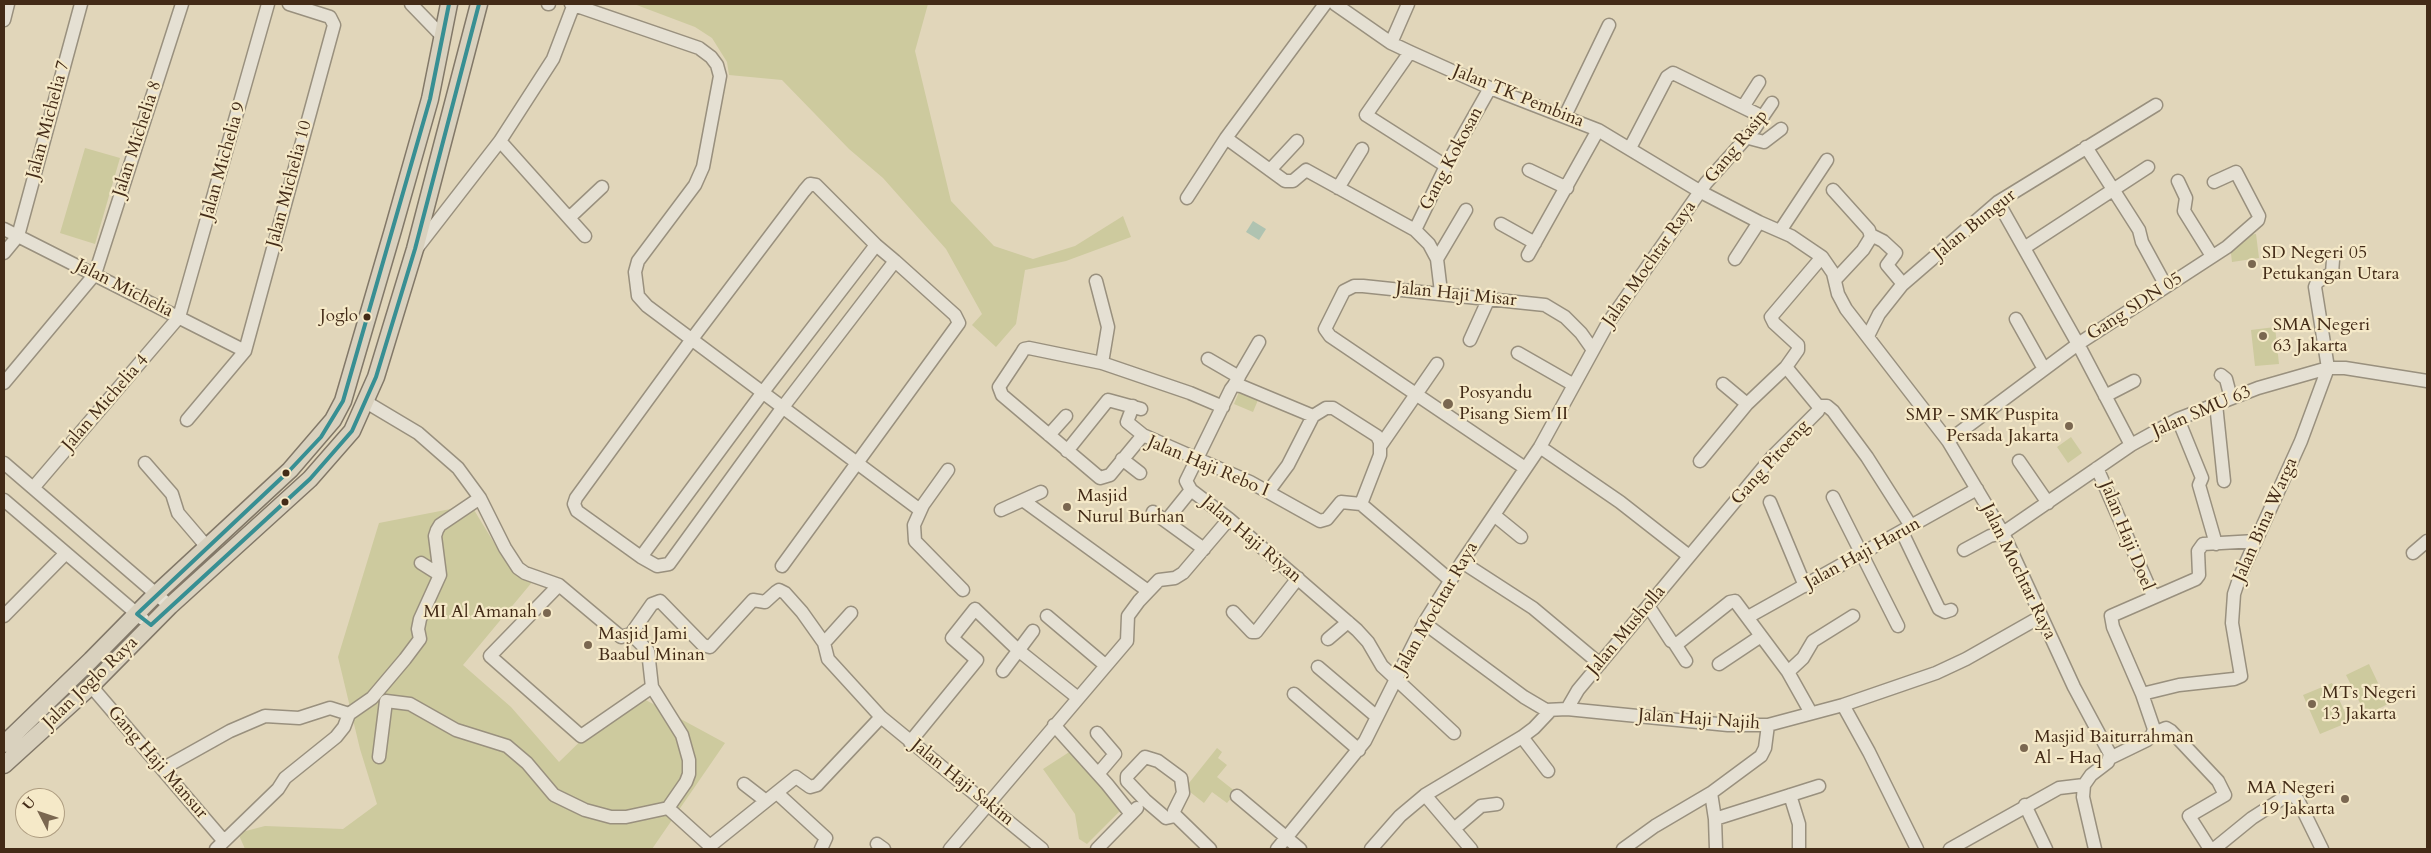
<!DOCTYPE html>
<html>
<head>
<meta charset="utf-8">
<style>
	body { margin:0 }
	#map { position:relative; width:2431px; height:853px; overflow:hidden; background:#e1d6ba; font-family:Cardo,serif }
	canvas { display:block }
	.frame { position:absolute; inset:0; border:5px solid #432b17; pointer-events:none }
	.north { position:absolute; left:15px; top:788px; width:50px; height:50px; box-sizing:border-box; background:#f5e9c8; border:1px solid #ae9d81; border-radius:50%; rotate:311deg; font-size:14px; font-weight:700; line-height:20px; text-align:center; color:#432b17 }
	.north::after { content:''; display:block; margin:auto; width:18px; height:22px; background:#7a6750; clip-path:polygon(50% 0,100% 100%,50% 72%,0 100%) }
</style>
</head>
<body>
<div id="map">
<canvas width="2431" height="853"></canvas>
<div class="frame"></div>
<div class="north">U</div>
</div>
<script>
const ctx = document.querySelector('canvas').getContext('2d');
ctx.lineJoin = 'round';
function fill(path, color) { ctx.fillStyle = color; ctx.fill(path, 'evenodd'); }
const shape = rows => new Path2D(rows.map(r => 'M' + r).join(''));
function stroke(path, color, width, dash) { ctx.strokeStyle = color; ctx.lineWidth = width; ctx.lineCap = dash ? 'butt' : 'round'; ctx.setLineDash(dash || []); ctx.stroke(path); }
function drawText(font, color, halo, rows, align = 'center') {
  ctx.font = font + ' Cardo,serif'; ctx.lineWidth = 4.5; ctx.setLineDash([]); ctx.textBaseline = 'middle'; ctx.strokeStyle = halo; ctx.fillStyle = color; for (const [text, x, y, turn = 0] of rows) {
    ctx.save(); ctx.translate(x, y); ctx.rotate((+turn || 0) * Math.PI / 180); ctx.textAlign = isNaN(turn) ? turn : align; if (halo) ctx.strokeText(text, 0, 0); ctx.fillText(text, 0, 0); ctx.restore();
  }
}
fill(shape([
	[634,4,928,4,915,51,951,201,994,246,1033,259,1075,246,1123,216,1131,237,1066,261,1025,270,1016,324,996,347,972,325,982,314,946,249,883,178,849,149,782,80,729,75,727,62,712,38,695,27],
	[85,148,120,158,95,244,60,233],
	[2256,234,2259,258,2232,262,2229,237],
	[2275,327,2279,364,2255,366,2251,330],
	[1239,392,1258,400,1253,412,1234,404],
	[2071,437,2082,453,2068,463,2057,447],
	[471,505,496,546,538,575,463,665,511,707,559,762,631,692,725,743,652,849,245,849,238,833,265,826,343,829,377,804,360,749,338,657,379,523],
	[2369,664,2388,704,2366,715,2346,675],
	[2332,683,2349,722,2320,734,2303,695],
	[1077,747,1123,808,1087,844,1079,839,1075,814,1043,769],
	[1217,748,1222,752,1218,758,1227,765,1217,777,1236,792,1227,803,1212,792,1204,803,1185,788]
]), '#cdca9e');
fill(shape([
	[1253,221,1266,229,1259,240,1246,232]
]), '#afc3b1');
const minor = shape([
	[411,4,443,37],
	[548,4,549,4],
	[571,4,699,48,711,57,717,65,720,76,703,167,695,185,638,261,635,272,638,296,647,306,920,510],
	[1335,4,1391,43,1410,52,1490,88,1598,130,1701,192,1759,222,1791,236,1822,257,1833,273,1838,294,1846,309,1948,441,2003,533,2074,687,2110,754,2108,762,2091,775,2084,785],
	[4,20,8,4],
	[1391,43,1408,4],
	[1410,52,1366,115,1446,166],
	[1743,107,1759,82],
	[1565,116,1609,25],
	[1745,137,1764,142,1781,129],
	[1226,138,1285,181,1293,181,1306,170,1415,230,1429,244,1437,259,1441,292],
	[500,141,585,236],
	[2086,147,2139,230,2142,242,2166,286],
	[1630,148,1667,77,1673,73,1763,117],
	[1270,170,1297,141],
	[1529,170,1567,188],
	[2178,181,2186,198,2184,211,2212,256],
	[1338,188,1362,149],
	[1833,190,1869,230,1871,237,1863,250,1835,280],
	[1187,198,1226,138,1325,4],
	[1998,202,2078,344,2131,445],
	[569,218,602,187],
	[1501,224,1535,243],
	[4,229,245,351],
	[1415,230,1446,166,1490,88],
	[1780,231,1827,160],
	[1871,235,1883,241,1896,253,1887,265,1903,284],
	[417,248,500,141,553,59,574,4],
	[2024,248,2148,167],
	[4,253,18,236,81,4],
	[1528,255,1598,130],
	[1437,259,1466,210],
	[1735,259,1759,222],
	[1096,281,1108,327,1102,363],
	[2016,319,2044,369],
	[1868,336,1879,314,1902,285,1998,202,2156,105],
	[1470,340,1489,298],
	[1518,353,1574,385],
	[1208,359,1239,377],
	[2221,375,2226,379,2231,398],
	[4,383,95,274,182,4],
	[1723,384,1747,404],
	[1234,385,1259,342],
	[2105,396,2134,381],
	[366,402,418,433,458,468,480,498,505,548,518,568,525,573,559,585,621,637,631,634,652,604,660,601,703,645,710,647,753,600,765,602,776,592,779,590,785,593,802,612,824,643,828,659,881,717,1042,849],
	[2216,404,2224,481],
	[1133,406,1127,422,1143,435,1250,482,1320,521,1327,519,1341,502,1361,504,1450,580],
	[1818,406,1827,406,1833,411,1867,457,1911,526],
	[2178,419,2202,478,2199,485,2216,544],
	[187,420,245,351,334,25,330,17,289,4],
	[1049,435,1066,416],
	[1143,435,1110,475,1100,478,1002,395,999,387,1021,354,1024,349,1029,348,1102,363,1190,393,1223,407],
	[1948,441,2078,344,2227,247,2258,220,2259,216,2236,172,2214,182],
	[1381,445,1437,364],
	[1540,447,1620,502,1689,556],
	[1067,451,1108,400,1141,409],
	[1122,459,1140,473],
	[1700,461,1747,404,1786,367],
	[2019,461,2048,503],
	[4,463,170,606],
	[145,463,172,494,178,513,207,547],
	[1525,468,1330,336,1325,329,1344,291,1354,286,1363,286,1545,305,1565,317,1581,333,1593,350],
	[2097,468,2153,596],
	[948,470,923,505,914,525,915,541,963,590],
	[33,488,179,317,268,4],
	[1268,492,1288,465,1313,416],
	[1833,497,1898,626],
	[4,500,143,619],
	[1024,501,1148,591],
	[1770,502,1805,586],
	[1361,504,1380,455,1380,442,1377,436,1333,408,1326,408,1313,416,1241,386,1234,385,1231,389,1186,481,1191,490,1229,519,1357,630,1368,642,1382,666,1454,733],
	[1001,510,1041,492],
	[1153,512,1204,549],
	[1494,515,1521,537],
	[1166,521,1191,490],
	[1902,532,1939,609,1945,612,1951,610],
	[1964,550,1990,536,2003,533,2131,445,2178,419,2258,388,2328,368,2345,368,2427,381],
	[2413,553,2427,541],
	[641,557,763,392,876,245],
	[1462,562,1533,608,1600,664],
	[421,563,440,575],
	[782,566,959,323,955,315,895,261,876,245,816,185,810,184,804,191,692,339,576,498,574,504,577,511,641,557,657,566,669,564,783,407,895,261],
	[559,585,490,656,581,736,652,687],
	[1649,607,1671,641,1677,644,1730,602,1735,601,1788,672,1811,713],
	[1233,612,1252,632,1256,632,1298,578],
	[4,616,66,553],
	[1047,616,1105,665],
	[1748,617,1977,489],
	[1424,623,1524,697,1546,710,1567,709,1728,725,1768,725,1843,705,1936,673,1966,659,2040,617],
	[1328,639,1348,622],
	[824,643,851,613],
	[1675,644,1686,661],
	[1719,664,1761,636],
	[1318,667,1377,717],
	[1003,671,1033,631],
	[1788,672,1803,658,1813,641,1853,616],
	[91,686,223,840],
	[1294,694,1359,750],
	[2142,694,2179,685,2234,679,2241,676,2232,623,2234,594,2240,576,2301,441,2328,368,2315,287,2317,282,2332,273,2333,260],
	[1843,705,1869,752,1917,849],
	[1567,709,1578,690,1772,457,1818,411,1819,407,1786,367,1798,350,1798,345,1774,323,1771,317,1822,257],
	[1054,725,1107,784,1131,814],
	[1097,733,1115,754,1098,774],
	[2154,733,2166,728,2171,731,2218,781,2225,795,2189,816,2210,849],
	[1522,737,1548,771],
	[910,742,977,660,952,638,975,609,1018,650,1078,698],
	[379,757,386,701,410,704,456,730,507,746,527,763,554,795,585,810,611,817,626,817,668,808,686,782,689,774,689,760,682,735,652,687,648,651,631,634],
	[2110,758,2147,740,2152,735,2154,729,2142,694,2113,627,2111,616,2196,579,2199,575,2198,551,2203,544,2256,541],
	[162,769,230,731,265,716,299,718,330,708,349,714],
	[744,784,766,801],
	[2084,785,2083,797,2095,849],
	[777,793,826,838,821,849],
	[1425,795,1471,849],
	[1790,795,1799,824,1799,849],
	[1237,796,1300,849],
	[2025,805,2046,849],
	[668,808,710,846,796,777,810,787,817,785,881,717],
	[1175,816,1166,818,1145,800,1127,781,1127,776,1145,757,1158,761,1181,778,1183,793,1174,811,1175,815,1210,849],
	[1715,819,1819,786],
	[1454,829,1481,806,1497,804],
	[877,844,884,849],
	[216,849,278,789,285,778,336,737,344,727,349,714,372,698,405,659,420,639,418,629,420,619,440,575,435,536,437,530,440,525,480,498],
	[950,849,1127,641,1128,616,1139,601,1159,580,1175,578,1183,573,1229,519],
	[1097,849,1137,808],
	[1277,849,1365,741,1424,623,1462,562,1540,447,1608,323,1706,183,1755,128,1772,103],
	[1371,849,1400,816,1425,795,1522,737,1534,728,1551,710],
	[1623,849,1655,826,1711,793],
	[1716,849,1715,819,1711,793,1761,756,1765,748,1768,725],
	[1950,849,2059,788,2084,785],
	[2214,849,2252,818,2291,793,2298,800,2322,849]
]);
const major = shape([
	[4,744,91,660,156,594,290,470,333,420,343,401,393,230,430,99,449,4],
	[4,765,91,686,170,606,310,479,352,431,376,377,415,249,479,4]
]);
stroke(minor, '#99907e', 15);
stroke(major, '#827868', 19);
stroke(minor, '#e5e0d3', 12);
stroke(major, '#d9d1be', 16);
stroke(shape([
	[449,4,430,99,343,401,321,437,290,470,137,614,151,625,310,479,352,431,376,377,415,249,479,4]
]), '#378f93', 4);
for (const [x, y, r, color] of [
	[2252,264,5,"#7a6750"],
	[367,317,4.5,"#432b17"],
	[2263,336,5,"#7a6750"],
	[1448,404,6,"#7a6750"],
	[2069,426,5,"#7a6750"],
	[286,473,4.5,"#432b17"],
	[285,502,4.5,"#432b17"],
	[1067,507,5,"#7a6750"],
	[547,613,5,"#7a6750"],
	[588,645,5,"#7a6750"],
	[2312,704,5,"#7a6750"],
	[2024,748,5,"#7a6750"],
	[2345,799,5,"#7a6750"]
]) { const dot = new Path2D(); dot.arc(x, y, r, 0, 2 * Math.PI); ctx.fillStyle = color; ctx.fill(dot); stroke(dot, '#f5e9c8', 2); }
drawText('17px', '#432b17', '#f5e9c8', [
	["Joglo",358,317]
], 'right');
drawText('18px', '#432b17', '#f5e9c8', [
	["Jalan TK Pembina",1518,97,22],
	["Jalan Michelia 7",49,120,-75],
	["Jalan Michelia 8",138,139,-72],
	["Gang Rasip",1737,147,-51],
	["Gang Kokosan",1452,159,-62],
	["Jalan Michelia 9",224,161,-74],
	["Jalan Michelia 10",290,184,-75],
	["Jalan Bungur",1975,225,-39],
	["Jalan Mochtar Raya",1650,264,-55],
	["Jalan Michelia",124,289,27],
	["Jalan Haji Misar",1456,295,6],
	["Gang SDN 05",2135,307,-33],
	["Jalan Michelia 4",106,403,-49],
	["Jalan SMU 63",2202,412,-23],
	["Gang Pitoeng",1771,463,-48],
	["Jalan Haji Rebo I",1208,467,23],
	["Jalan Bina Warga",2266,520,-66],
	["Jalan Haji Doel",2126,536,68],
	["Jalan Haji Riyan",1251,540,40],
	["Jalan Haji Harun",1863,554,-29],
	["Jalan Mochtar Raya",2018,572,64],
	["Jalan Mochtar Raya",1437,608,-60],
	["Jalan Musholla",1627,631,-50],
	["Jalan Joglo Raya",91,683,-44],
	["Jalan Haji Najih",1699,720,4],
	["Gang Haji Mansur",157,763,49],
	["Jalan Haji Sakim",962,783,39]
]);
drawText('18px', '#432b17', '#f5e9c8', [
	["SD Negeri 05",2262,254],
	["Petukangan Utara",2262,275],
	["SMA Negeri",2273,326],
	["63 Jakarta",2273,347],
	["Posyandu",1459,394],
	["Pisang Siem II",1459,415],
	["SMP - SMK Puspita",2059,416,"right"],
	["Persada Jakarta",2059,437,"right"],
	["Masjid",1077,497],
	["Nurul Burhan",1077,518],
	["MI Al Amanah",537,613,"right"],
	["Masjid Jami",598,635],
	["Baabul Minan",598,656],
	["MTs Negeri",2322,694],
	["13 Jakarta",2322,715],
	["Masjid Baiturrahman",2034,738],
	["Al - Haq",2034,759],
	["MA Negeri",2335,789,"right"],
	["19 Jakarta",2335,810,"right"]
], 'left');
</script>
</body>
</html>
